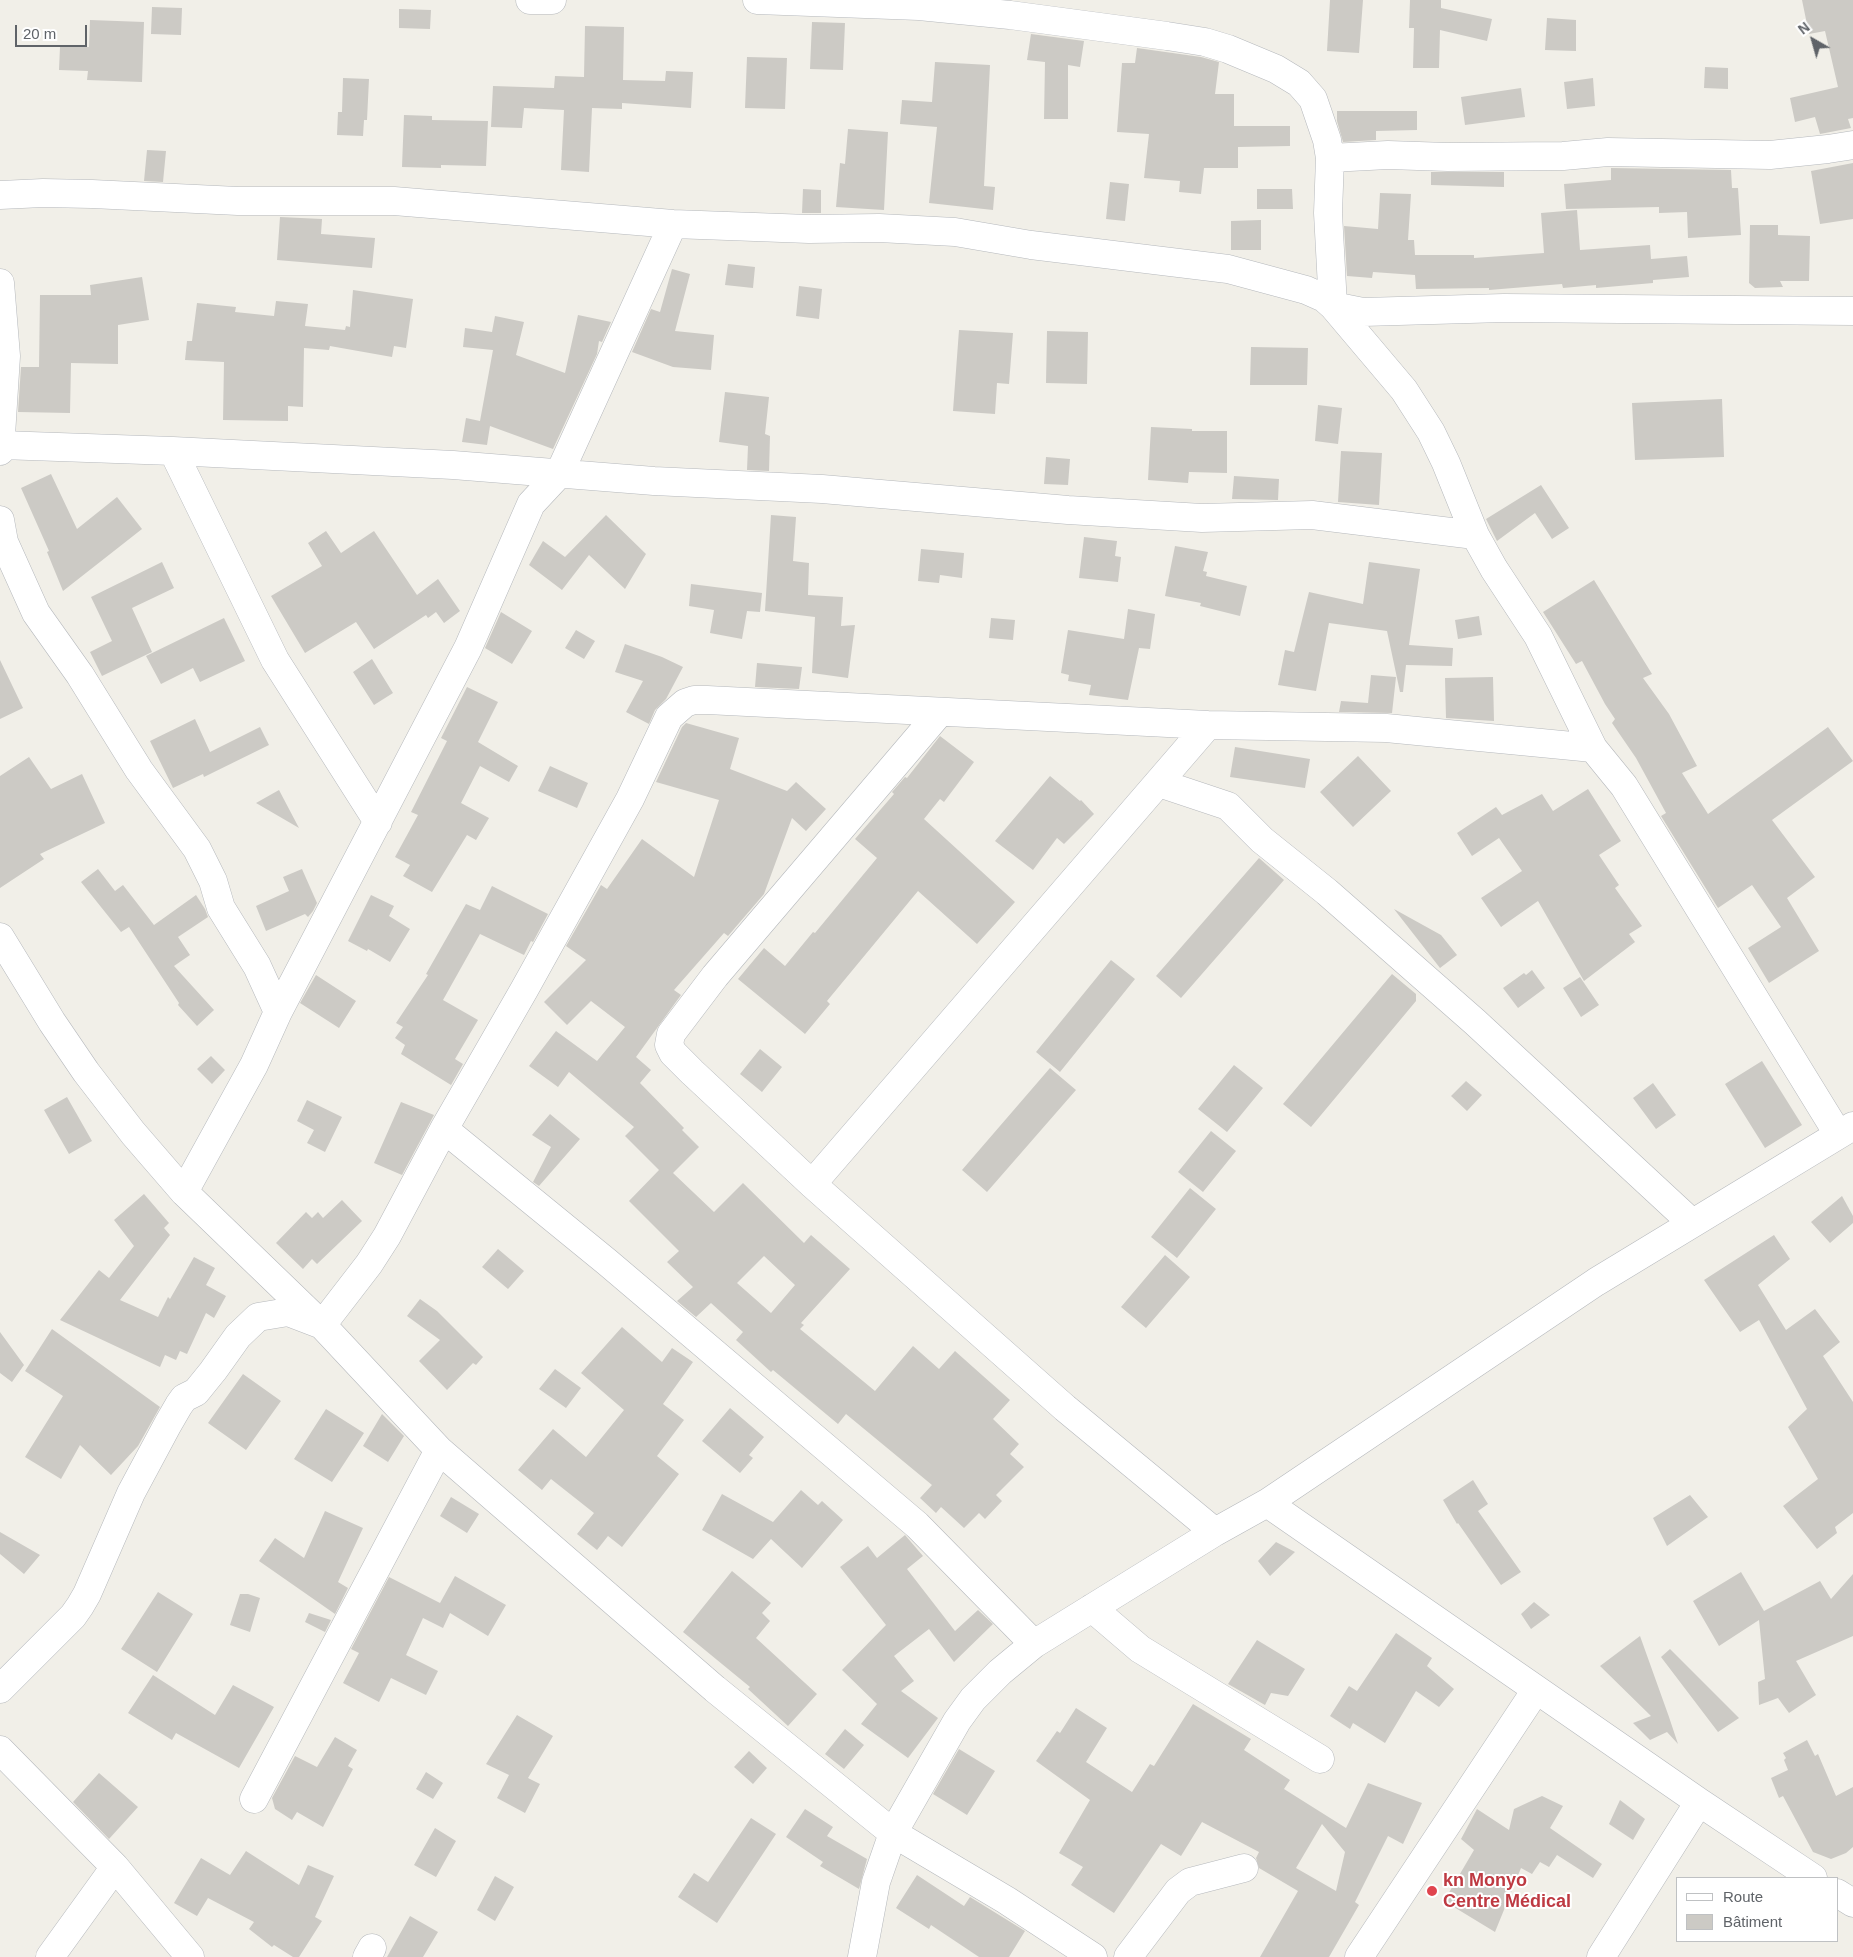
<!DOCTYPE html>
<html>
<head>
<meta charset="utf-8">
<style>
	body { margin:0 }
	#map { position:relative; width:1853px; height:1957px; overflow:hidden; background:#f1efe8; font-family:Helvetica,sans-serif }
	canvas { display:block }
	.legend { position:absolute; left:1676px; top:1877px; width:162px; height:65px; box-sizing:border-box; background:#fff; border:1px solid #bfc1c3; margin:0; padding:6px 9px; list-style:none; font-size:15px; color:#5f6368 }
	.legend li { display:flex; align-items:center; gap:10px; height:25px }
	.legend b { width:25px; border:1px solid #bfc1c3 }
	.north { position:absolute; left:1788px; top:15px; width:50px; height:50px; -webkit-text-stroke:4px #fff; paint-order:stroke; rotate:322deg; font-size:14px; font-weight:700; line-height:20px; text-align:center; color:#5f6368 }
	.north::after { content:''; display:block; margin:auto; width:18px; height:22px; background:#5f6368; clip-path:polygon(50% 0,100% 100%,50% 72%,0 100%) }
	.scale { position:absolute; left:15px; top:25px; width:72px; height:22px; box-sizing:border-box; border:2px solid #5f6368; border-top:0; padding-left:6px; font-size:15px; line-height:18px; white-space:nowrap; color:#5f6368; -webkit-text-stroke:4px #fff; paint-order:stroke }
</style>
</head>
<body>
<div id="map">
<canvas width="1853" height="1957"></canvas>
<ul class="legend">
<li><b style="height:6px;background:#fff"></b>Route</li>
<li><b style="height:14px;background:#cccac5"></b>Bâtiment</li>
</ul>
<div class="north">N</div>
<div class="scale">20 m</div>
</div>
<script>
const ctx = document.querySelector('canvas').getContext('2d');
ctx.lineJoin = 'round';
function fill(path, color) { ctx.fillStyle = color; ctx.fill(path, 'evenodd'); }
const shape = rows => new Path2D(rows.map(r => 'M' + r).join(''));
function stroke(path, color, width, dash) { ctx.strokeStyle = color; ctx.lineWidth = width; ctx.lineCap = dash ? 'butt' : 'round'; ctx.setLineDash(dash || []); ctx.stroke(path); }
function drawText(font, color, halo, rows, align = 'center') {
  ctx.font = font + ' Helvetica,sans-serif'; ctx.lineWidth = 4; ctx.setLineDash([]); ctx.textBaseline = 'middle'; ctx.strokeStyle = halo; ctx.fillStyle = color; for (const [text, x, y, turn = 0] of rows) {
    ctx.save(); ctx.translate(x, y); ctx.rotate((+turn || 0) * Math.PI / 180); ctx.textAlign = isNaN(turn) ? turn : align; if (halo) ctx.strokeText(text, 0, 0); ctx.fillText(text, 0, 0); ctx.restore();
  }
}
fill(shape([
	[1330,0,1363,0,1359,53,1327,51],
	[1410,0,1441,0,1441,8,1492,19,1487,41,1440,30,1439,68,1413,68,1414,28,1409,28],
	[1802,0,1853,0,1853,118,1848,119,1851,128,1820,134,1815,117,1795,122,1790,98,1838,87,1825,31,1809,34],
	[152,7,182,8,181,35,151,34],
	[399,9,431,10,430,29,399,28],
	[1547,18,1576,20,1576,51,1545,50],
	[90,20,144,22,142,82,87,80,88,71,59,70,60,47,89,47],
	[812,22,845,23,843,70,810,69],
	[585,26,624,27,623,80,665,81,666,71,693,72,691,108,622,103,622,109,592,108,589,172,561,170,564,110,524,108,522,128,491,127,493,86,554,88,555,76,584,77],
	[1031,34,1084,41,1080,67,1068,65,1068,119,1044,119,1045,62,1027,60],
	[1137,48,1201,57,1219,62,1215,94,1234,94,1234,126,1290,126,1290,146,1238,147,1238,168,1204,168,1201,194,1179,192,1180,181,1144,178,1149,134,1117,132,1122,63,1135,63],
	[747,57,787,58,785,109,745,108],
	[935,62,990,65,984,186,995,187,993,210,929,203,937,127,900,124,902,100,932,102],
	[1705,67,1728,68,1728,89,1704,88],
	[343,78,369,79,367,120,364,120,363,136,337,135,338,112,342,112],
	[1593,78,1595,106,1567,109,1564,82],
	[1521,88,1525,117,1465,125,1461,97],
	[1337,111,1417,111,1417,130,1376,131,1376,140,1343,142,1337,121],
	[404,115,432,116,432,120,488,121,486,166,441,165,441,168,402,167],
	[848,129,888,132,884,210,836,207,840,163,845,164],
	[147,150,166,151,163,182,144,181],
	[1853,163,1853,219,1820,224,1811,171],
	[1611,168,1731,170,1732,188,1738,188,1741,235,1688,238,1687,212,1659,213,1659,207,1566,209,1564,184,1611,180],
	[1431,172,1504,172,1504,187,1431,185],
	[1110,182,1129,184,1125,221,1106,219],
	[803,189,821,190,821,213,802,213],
	[1257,189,1292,189,1293,209,1257,209],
	[1380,193,1411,194,1408,240,1414,240,1415,255,1474,255,1474,258,1544,253,1541,213,1577,210,1580,250,1650,245,1651,259,1687,256,1689,277,1653,280,1653,283,1596,288,1596,285,1563,288,1562,284,1489,290,1489,288,1416,289,1415,275,1373,272,1372,278,1347,276,1344,226,1378,229],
	[280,217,322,219,321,234,375,238,372,268,277,260],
	[1261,220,1261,250,1231,250,1231,221],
	[1750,225,1778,225,1778,235,1810,236,1809,281,1780,281,1783,287,1755,288,1749,283],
	[728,264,755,267,753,288,725,285],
	[672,269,690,274,675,331,714,335,711,370,673,367,632,352,651,309,660,312],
	[142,277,149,320,118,325,118,364,71,363,70,413,18,412,21,367,39,367,40,295,91,295,90,285],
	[799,286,822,289,819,319,796,316],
	[353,290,413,299,406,348,394,346,392,357,330,346,329,350,304,348,303,407,288,406,288,421,223,420,224,362,185,360,187,341,192,341,197,303,236,307,235,312,274,316,276,301,308,304,305,326,345,330,346,326,350,327],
	[578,315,611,322,602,342,599,341,597,354,553,449,490,426,487,445,462,442,466,418,480,421,493,350,463,347,465,328,492,332,495,316,524,322,516,355,565,373],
	[959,330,1013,333,1009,384,997,383,995,414,953,411],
	[1047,331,1088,332,1087,384,1046,383],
	[1251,347,1308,348,1307,385,1250,385],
	[725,392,769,397,765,434,770,436,769,471,747,470,748,446,719,442],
	[1722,399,1724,457,1635,460,1632,403],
	[1318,405,1342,408,1338,444,1315,441],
	[1151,427,1192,429,1192,431,1227,431,1227,473,1189,472,1188,483,1148,480],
	[1341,451,1382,453,1379,505,1338,502],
	[1046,457,1070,459,1068,485,1044,484],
	[51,474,77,529,117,497,142,529,63,591,47,552,49,551,21,488],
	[1234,476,1279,479,1278,500,1232,499],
	[1541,485,1569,528,1552,539,1535,513,1497,541,1486,519],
	[606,515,646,554,625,589,589,555,562,590,529,565,543,541,565,557],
	[771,515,796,517,793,561,809,563,808,595,843,597,841,626,855,625,848,678,812,673,815,617,765,611],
	[326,531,341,553,374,531,417,595,438,579,460,611,444,623,436,612,428,618,426,615,374,649,356,622,305,653,271,596,322,566,308,543],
	[1084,537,1117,541,1115,556,1121,557,1118,582,1079,578],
	[1175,546,1208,552,1203,571,1207,572,1206,576,1247,586,1240,616,1200,606,1201,603,1165,596],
	[921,549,964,553,962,578,940,575,939,583,918,581],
	[162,562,174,588,132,608,152,652,102,676,90,652,112,641,91,597],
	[1369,562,1420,569,1409,645,1453,648,1452,666,1406,665,1403,692,1400,692,1387,631,1329,623,1316,691,1278,685,1285,650,1294,652,1309,592,1363,604],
	[1594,580,1652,674,1643,678,1669,714,1697,766,1682,773,1708,814,1828,727,1853,761,1772,820,1815,877,1787,898,1819,951,1769,983,1748,948,1781,927,1752,885,1718,908,1661,816,1666,813,1636,758,1612,723,1615,719,1605,704,1582,661,1576,664,1543,612],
	[691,584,762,593,760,612,747,611,742,639,710,633,714,610,689,606],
	[1128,609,1155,614,1150,649,1139,648,1128,700,1089,695,1091,685,1068,681,1069,675,1061,673,1068,630,1124,639],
	[501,612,532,631,512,664,485,648],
	[1479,616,1482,635,1458,639,1455,620],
	[224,618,245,661,200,682,193,668,161,684,146,656],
	[991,618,1015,620,1013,640,989,638],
	[576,630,595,641,584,659,565,648],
	[625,644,662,657,683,667,666,699,655,710,649,724,626,712,643,681,615,672],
	[372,659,393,693,374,705,353,672],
	[0,660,23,708,0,719],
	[757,663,802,667,799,689,755,687],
	[1371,675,1396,677,1392,713,1339,712,1341,701,1368,703],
	[1493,677,1494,721,1446,718,1445,678],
	[467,687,498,702,478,742,518,766,509,782,480,766,461,803,489,818,476,840,467,835,432,892,403,876,410,865,395,857,418,815,411,812,447,741,441,738],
	[195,719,210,752,260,727,269,745,204,777,203,774,173,788,150,741],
	[686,723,739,738,730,769,787,791,796,782,826,809,806,831,792,818,764,894,728,936,724,933,674,990,681,995,636,1057,651,1070,640,1083,684,1128,682,1130,699,1147,673,1173,714,1212,743,1183,804,1243,811,1235,850,1269,801,1323,804,1325,800,1329,875,1391,913,1346,939,1369,955,1351,1010,1400,993,1419,1019,1444,1010,1454,1024,1467,996,1495,1002,1501,985,1519,979,1513,964,1528,941,1507,936,1513,920,1498,932,1485,846,1414,838,1424,773,1370,771,1372,736,1340,743,1332,711,1303,696,1317,677,1301,693,1287,667,1262,679,1251,629,1201,659,1170,625,1136,634,1127,569,1072,558,1087,529,1066,556,1031,597,1061,625,1027,591,1001,567,1025,544,1002,586,960,566,946,601,885,607,889,642,839,694,877,719,800,656,782,682,727],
	[764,1256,795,1285,771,1313,737,1283],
	[940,736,974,762,944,802,940,799,924,819,1015,902,977,944,918,891,827,1001,830,1004,805,1034,738,979,764,948,785,966,813,932,815,933,877,858,855,839,894,794,892,792,905,777,907,778],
	[1235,747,1310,759,1305,788,1230,777],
	[1358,756,1391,791,1353,827,1320,792],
	[29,757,51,789,82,774,105,823,40,854,44,859,0,888,0,776],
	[550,766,588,783,577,808,538,791],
	[1050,776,1080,801,1081,800,1094,814,1064,844,1057,838,1033,870,995,841],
	[1588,789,1621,841,1599,855,1619,885,1615,888,1642,926,1629,934,1635,942,1584,981,1538,901,1501,927,1481,898,1522,871,1499,838,1472,856,1457,833,1496,807,1502,815,1542,794,1553,811],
	[279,790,299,828,256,803],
	[1259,858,1284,880,1181,998,1156,976],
	[98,869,115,891,123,885,154,925,196,895,205,909,208,917,178,937,190,955,174,966,214,1010,197,1026,178,1005,179,1003,129,927,121,932,81,882],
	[302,869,317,903,313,911,308,917,305,914,266,931,256,906,289,891,283,877],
	[492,886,548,914,533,942,531,941,524,955,480,934,443,1000,478,1020,455,1059,463,1064,451,1085,401,1054,405,1045,395,1038,403,1027,396,1023,428,975,426,974,466,904,480,910],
	[371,895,394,906,389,916,410,929,390,962,368,949,367,951,348,941],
	[1394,909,1441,935,1457,955,1440,968],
	[1111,960,1135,979,1060,1072,1036,1052],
	[1532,970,1545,988,1518,1008,1503,988,1524,973,1526,975],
	[1392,974,1416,994,1416,1001,1311,1127,1283,1104],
	[316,975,356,1001,339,1028,300,1003],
	[1580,977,1599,1005,1581,1017,1563,988],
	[760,1049,782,1067,762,1092,740,1074],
	[211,1056,225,1070,212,1084,197,1069],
	[1762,1061,1802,1125,1765,1148,1725,1084],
	[1234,1065,1263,1088,1227,1132,1198,1109],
	[1050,1068,1076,1090,987,1192,962,1170],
	[1466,1081,1482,1095,1467,1111,1451,1096],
	[1653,1083,1676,1115,1656,1129,1633,1098],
	[67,1097,92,1141,69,1154,44,1110],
	[307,1100,342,1117,325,1152,307,1143,314,1130,297,1121],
	[401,1102,434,1115,402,1175,374,1163],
	[550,1114,580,1139,539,1186,533,1182,551,1147,532,1135],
	[1211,1131,1236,1151,1203,1192,1178,1172],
	[1190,1188,1216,1209,1177,1258,1151,1237],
	[144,1194,169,1223,164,1228,170,1235,120,1300,158,1317,168,1297,170,1299,194,1257,215,1268,206,1285,226,1296,214,1318,206,1313,187,1354,180,1351,176,1360,165,1355,160,1367,60,1320,99,1270,109,1278,134,1246,114,1220],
	[1842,1196,1853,1216,1853,1223,1830,1243,1811,1222],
	[342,1200,362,1221,317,1264,312,1259,303,1269,276,1243,306,1212,312,1218,318,1212,323,1218],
	[1774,1235,1790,1259,1758,1285,1786,1330,1815,1309,1840,1342,1823,1356,1853,1402,1853,1513,1835,1527,1837,1533,1817,1549,1783,1506,1818,1479,1788,1427,1807,1409,1759,1320,1740,1332,1704,1280],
	[498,1249,524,1271,508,1289,482,1267],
	[1165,1255,1190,1277,1146,1328,1121,1307],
	[420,1299,437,1311,483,1357,476,1365,473,1363,447,1390,419,1361,440,1340,407,1316],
	[622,1327,662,1362,672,1348,693,1362,663,1404,684,1420,657,1456,679,1474,622,1547,608,1536,597,1550,577,1534,594,1513,551,1479,542,1490,518,1470,553,1429,586,1457,624,1410,581,1373],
	[52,1329,160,1407,138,1446,111,1475,80,1445,61,1479,25,1457,63,1396,25,1371],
	[0,1332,24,1365,12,1382,0,1373],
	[555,1369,581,1388,566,1408,539,1389],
	[243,1374,281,1401,246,1450,208,1423],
	[730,1408,764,1437,749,1455,753,1458,740,1473,702,1441],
	[326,1409,364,1433,332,1482,294,1459],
	[382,1414,404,1436,388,1462,363,1446],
	[1473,1480,1488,1504,1478,1511,1521,1572,1501,1585,1458,1523,1457,1524,1443,1500],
	[801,1490,818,1505,822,1501,843,1520,802,1568,771,1539,753,1559,702,1530,722,1494,773,1522],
	[1690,1495,1708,1517,1667,1546,1653,1518],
	[451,1497,479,1514,467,1533,440,1516],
	[325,1511,363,1528,338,1582,348,1588,335,1614,259,1561,275,1538,304,1558],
	[0,1532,40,1555,24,1574,0,1554],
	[905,1535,923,1556,907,1569,955,1631,978,1610,993,1624,954,1662,929,1629,894,1656,914,1681,901,1691,938,1718,908,1758,861,1724,877,1704,842,1670,886,1625,840,1567,868,1546,877,1558],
	[1276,1542,1295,1552,1270,1576,1258,1561],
	[732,1571,771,1603,762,1613,770,1621,756,1638,817,1694,788,1726,748,1689,750,1687,683,1632],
	[1741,1572,1764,1611,1820,1581,1831,1599,1853,1574,1853,1636,1796,1661,1816,1695,1789,1713,1778,1698,1759,1705,1758,1682,1765,1679,1759,1620,1719,1646,1693,1601],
	[455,1576,506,1605,488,1636,450,1613,443,1628,423,1618,406,1655,438,1671,426,1695,391,1678,379,1702,343,1683,359,1653,351,1649,389,1577,440,1603],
	[158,1592,193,1614,157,1672,121,1649],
	[240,1594,248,1594,260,1598,250,1632,230,1625],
	[1534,1602,1550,1615,1531,1629,1521,1614],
	[309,1613,331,1620,325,1632,305,1622],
	[1396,1633,1432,1658,1427,1666,1454,1689,1439,1707,1416,1691,1385,1743,1353,1723,1350,1729,1330,1716,1349,1686,1357,1691],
	[1640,1636,1669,1717,1678,1744,1667,1732,1650,1740,1633,1723,1651,1716,1600,1666],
	[1257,1640,1305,1669,1288,1696,1271,1693,1265,1705,1228,1684],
	[1670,1649,1739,1718,1718,1732,1661,1657],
	[153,1675,215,1715,233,1685,274,1707,239,1768,176,1733,172,1740,128,1713],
	[1193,1704,1251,1739,1244,1750,1290,1780,1284,1789,1346,1828,1368,1783,1422,1803,1403,1844,1388,1836,1355,1902,1359,1905,1329,1957,1260,1957,1298,1891,1259,1868,1256,1858,1259,1852,1202,1822,1181,1856,1161,1844,1114,1913,1071,1885,1083,1867,1059,1853,1090,1800,1036,1761,1057,1731,1060,1733,1076,1708,1107,1728,1086,1762,1132,1792,1150,1764,1154,1766],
	[1322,1824,1345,1852,1336,1891,1296,1868],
	[517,1715,553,1736,528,1778,540,1784,525,1813,497,1798,509,1775,486,1764],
	[845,1729,864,1745,844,1769,825,1754],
	[335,1737,357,1750,348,1766,353,1769,323,1827,297,1812,292,1820,275,1809,272,1798,295,1756,317,1767],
	[1807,1740,1815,1756,1818,1754,1836,1796,1853,1787,1853,1847,1846,1853,1831,1859,1813,1852,1783,1796,1779,1798,1771,1778,1788,1770,1784,1760,1786,1758,1783,1753],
	[959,1749,995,1771,967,1815,933,1794],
	[749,1751,767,1768,753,1784,734,1767],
	[426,1772,443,1783,433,1799,416,1789],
	[99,1773,138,1807,109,1839,73,1802],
	[1542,1796,1563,1806,1550,1828,1602,1864,1593,1878,1557,1855,1549,1867,1540,1862,1532,1874,1521,1868,1495,1932,1444,1901,1474,1850,1461,1839,1477,1809,1509,1830,1514,1809],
	[1620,1800,1645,1819,1633,1840,1609,1824],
	[805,1809,833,1827,827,1836,867,1859,859,1889,820,1866,823,1862,786,1837],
	[751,1818,776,1834,717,1923,678,1897,694,1873,708,1882],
	[435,1828,456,1841,436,1877,414,1865],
	[246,1851,299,1885,308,1865,334,1876,315,1917,322,1921,299,1957,293,1957,274,1945,272,1947,249,1929,254,1922,208,1898,197,1916,174,1903,201,1858,230,1875],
	[917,1875,964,1906,970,1897,1025,1931,1009,1957,979,1957,931,1925,929,1929,896,1908],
	[495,1876,514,1887,495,1921,477,1910],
	[410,1916,438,1932,423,1957,387,1957]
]), '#cccac5');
const minor = shape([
	[530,0,552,0],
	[757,0,919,6,1010,15,1167,36,1205,42,1228,49,1276,69,1299,83,1313,99,1327,140,1330,158,1328,213,1333,306,1404,390,1431,432,1446,463,1475,535,1494,569,1538,636,1593,748,1624,786,1838,1134],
	[1330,158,1388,155,1448,157,1563,156,1608,152,1770,155,1828,149,1853,145],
	[0,195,43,193,92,194,238,201,394,201,673,224,809,229,879,228,955,232,1031,245,1228,269,1306,290,1324,298,1333,306,1363,312,1504,308,1853,311],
	[0,283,6,356,0,451],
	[1,445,173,451,453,465,654,481,822,489,1068,510,1202,518,1312,515,1475,535],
	[173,451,275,660,378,822],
	[0,520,4,542,36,613,80,675,139,770,197,849,213,881,221,908,257,966,278,1012],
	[940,712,715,976,671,1034,669,1045,673,1053,692,1072,812,1184,1065,1408,1215,1532],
	[1159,783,1228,806,1262,840,1327,892,1475,1022,1692,1223],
	[0,937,52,1022,86,1072,133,1133,184,1192,322,1325,439,1450,715,1689,893,1833,1006,1900,1093,1957],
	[444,1129,607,1262,917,1525,1034,1644],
	[812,1184,1208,725],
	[184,1192,254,1065,278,1012,468,648,531,504,559,474,673,224],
	[1267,1503,1699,1802,1813,1878],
	[1092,1608,1140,1649,1320,1759],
	[0,1689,73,1616,80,1606,87,1594,131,1493,168,1424,179,1405,184,1398,196,1392,213,1371,238,1336,258,1317,288,1312,322,1325,369,1264,387,1236,444,1129,524,990,630,799,669,717,685,703,694,700,707,700,1208,725,1386,728,1593,748],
	[0,1750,115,1867,190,1957],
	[254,1799,439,1450],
	[1837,1893,1853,1903],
	[50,1957,115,1867],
	[367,1957,372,1948],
	[862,1957,876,1882,893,1833,957,1721,973,1699,1000,1672,1034,1644,1215,1532,1267,1503,1596,1282,1853,1126],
	[1128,1957,1178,1891,1190,1882,1244,1868],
	[1359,1957,1536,1690],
	[1601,1957,1699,1802]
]);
stroke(minor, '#b5b8bc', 29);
stroke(minor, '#fff', 28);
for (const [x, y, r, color] of [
	[1432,1891,6,"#e0444e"]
]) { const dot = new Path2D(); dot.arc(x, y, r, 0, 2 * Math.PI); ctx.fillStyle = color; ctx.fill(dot); stroke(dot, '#fff', 2); }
drawText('bold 18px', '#be3a42', '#fff', [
	["kn Monyo",1443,1881],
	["Centre Médical",1443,1902]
], 'left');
</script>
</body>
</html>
